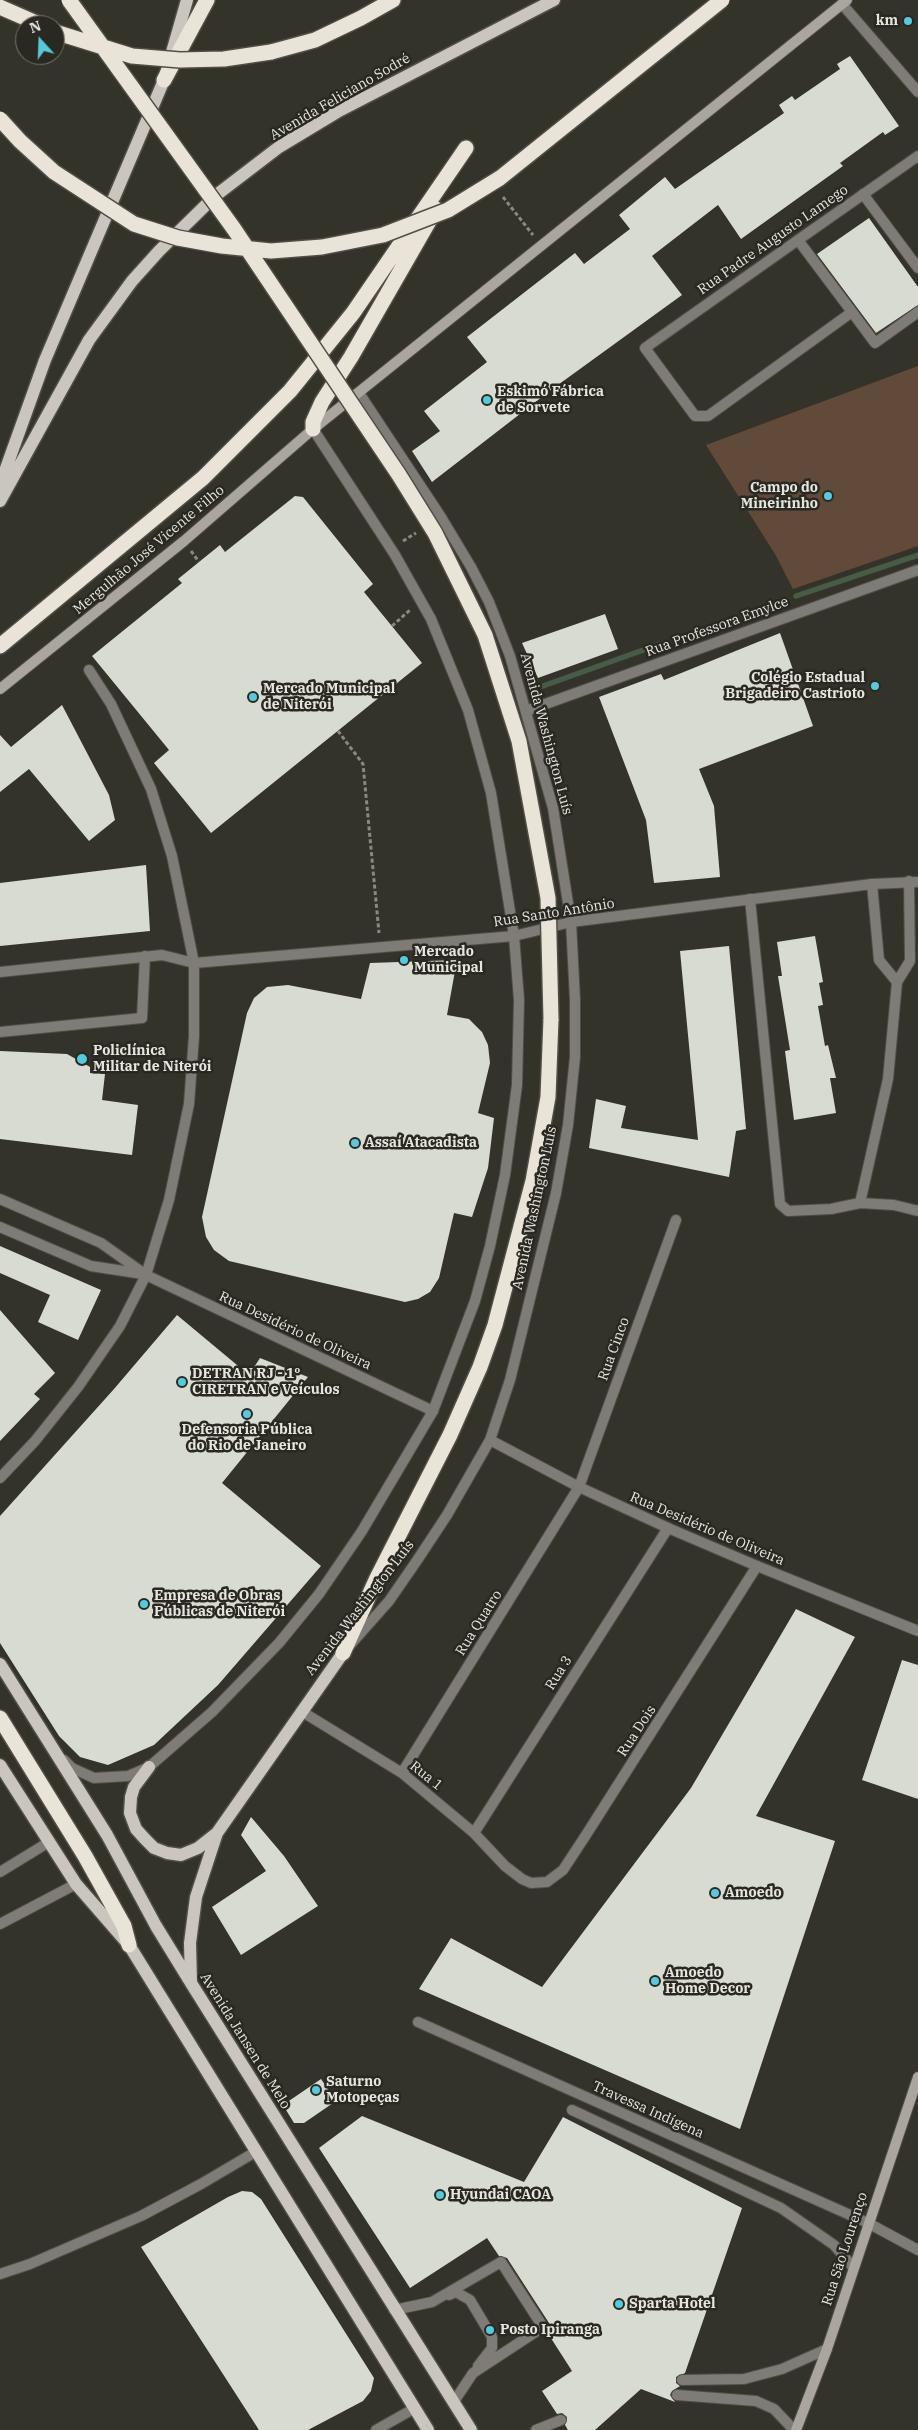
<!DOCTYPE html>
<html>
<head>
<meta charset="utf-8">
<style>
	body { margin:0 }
	#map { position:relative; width:918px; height:2430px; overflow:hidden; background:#34332a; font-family:"IBM Plex Serif",serif }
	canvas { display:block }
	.north { position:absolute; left:15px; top:15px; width:50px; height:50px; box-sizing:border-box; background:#2a2921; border:1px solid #75746d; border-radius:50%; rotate:340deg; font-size:14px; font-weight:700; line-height:20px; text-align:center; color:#e6e5df }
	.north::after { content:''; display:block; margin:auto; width:18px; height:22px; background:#54cadd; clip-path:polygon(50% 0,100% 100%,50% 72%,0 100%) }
</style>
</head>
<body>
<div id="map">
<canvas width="918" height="2430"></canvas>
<div class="north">N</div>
</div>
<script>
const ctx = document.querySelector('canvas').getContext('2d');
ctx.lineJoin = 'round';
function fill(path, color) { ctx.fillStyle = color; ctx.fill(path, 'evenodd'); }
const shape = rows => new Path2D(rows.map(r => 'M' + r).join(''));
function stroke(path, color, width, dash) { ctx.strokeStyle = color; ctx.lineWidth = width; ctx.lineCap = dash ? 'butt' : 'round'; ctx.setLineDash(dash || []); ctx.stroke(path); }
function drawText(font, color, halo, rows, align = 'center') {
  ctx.font = font + ' "IBM Plex Serif",serif'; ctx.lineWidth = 5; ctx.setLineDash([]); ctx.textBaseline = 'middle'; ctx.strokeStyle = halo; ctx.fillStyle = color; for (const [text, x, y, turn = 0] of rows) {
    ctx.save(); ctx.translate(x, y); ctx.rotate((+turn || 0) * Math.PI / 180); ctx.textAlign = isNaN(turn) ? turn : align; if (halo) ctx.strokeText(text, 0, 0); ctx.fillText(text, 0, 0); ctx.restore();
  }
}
fill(shape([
	[918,366,918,546,793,589,775,554,706,445]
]), '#614a3a');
stroke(shape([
	[796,596,918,555],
	[543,686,660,644]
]), '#465c45', 5.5);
fill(shape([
	[850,56,899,126,885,135,883,132,840,163,843,166,741,239,718,205,652,256,682,295,551,390,432,482,412,451,440,431,424,411,487,362,467,337,575,253,584,264,630,229,619,215,665,177,675,189,784,113,779,105,792,96,795,100,840,69,837,64],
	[869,218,918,287,918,305,876,333,817,254],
	[295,496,303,497,373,584,364,592,422,663,211,833,154,763,169,750,92,656,182,583,178,579,220,545,225,552],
	[605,614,618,649,538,678,522,643],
	[780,633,813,726,699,769,714,806,720,877,654,883,646,820,599,697,661,674,664,680],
	[62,705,109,795,115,820,89,841,29,769,0,792,0,735,11,747],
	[146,865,150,931,0,946,0,883],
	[815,936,823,982,819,983,823,1005,818,1006,825,1046,828,1045,836,1078,830,1078,836,1113,794,1120,785,1051,790,1050,778,976,782,976,777,942],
	[729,946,746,1129,736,1131,729,1177,589,1148,596,1099,626,1106,621,1128,698,1140,680,951],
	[457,960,447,1015,469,1019,482,1032,488,1045,490,1063,478,1113,494,1118,488,1168,472,1217,454,1213,439,1278,430,1292,418,1299,405,1302,229,1261,214,1250,206,1237,202,1217,247,1013,254,998,267,987,288,985,361,999,370,963],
	[0,1051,67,1054,90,1067,90,1073,105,1074,102,1100,138,1105,132,1155,0,1139],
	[0,1246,101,1290,78,1340,38,1322,50,1295,0,1273],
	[0,1310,55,1373,34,1394,40,1399,0,1441],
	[177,1315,249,1375,260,1358,308,1377,222,1483,321,1566,218,1685,154,1745,108,1765,80,1757,59,1736,0,1643,0,1516,114,1389],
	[796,1609,855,1637,756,1816,835,1841,740,2129,419,1989,451,1938,542,1987,691,1788],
	[902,1660,918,1665,918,1799,862,1780],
	[251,1817,284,1856,318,1906,241,1955,212,1907,266,1871,241,1835],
	[321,2079,336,2101,304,2123,294,2123,283,2105],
	[362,2116,524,2182,563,2117,742,2208,685,2373,676,2377,676,2383,680,2386,672,2391,670,2395,675,2402,641,2389,595,2430,568,2430,565,2425,567,2417,562,2413,557,2414,542,2391,572,2371,547,2332,549,2323,507,2258,499,2256,487,2238,410,2288,319,2148],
	[242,2191,252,2192,261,2199,374,2378,371,2391,363,2401,308,2430,259,2430,141,2247,228,2197]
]), '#d8dbd0');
const service = shape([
	[872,884,879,960,897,982],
	[750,899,780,1204,788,1211,831,1209,860,1203,888,1079,897,982,910,961,909,881],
	[0,972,162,955,194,963,172,856,151,789,111,704,89,670],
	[0,1032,142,1018,145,956],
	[860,1203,894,1205,918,1211],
	[572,2110,781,2208,834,2245,853,2267],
	[449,2295,456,2292,470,2300,492,2337,492,2348,478,2366],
	[394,2310,432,2302,501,2262,543,2327,473,2373,453,2403],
	[682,2380,744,2379,782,2369,827,2349],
	[677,2395,756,2401,774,2409,794,2430],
	[536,2430,561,2420]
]);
const minor = shape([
	[863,194,918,268],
	[798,240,852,312,708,416,695,416,645,348,798,240,918,156],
	[852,312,875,343,918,312],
	[526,711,918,570],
	[0,1199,101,1243,146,1275,433,1411],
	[0,1227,91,1266,143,1274],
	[0,1478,35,1441,78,1387,120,1326,146,1275,169,1200,189,1104,194,1036,194,963,514,936,571,922,872,884,918,882],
	[301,1711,402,1773,474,1833,505,1866,522,1879,531,1883,547,1882,563,1870,586,1835,757,1566],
	[402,1773,579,1487,676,1220],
	[474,1833,668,1528],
	[418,2022,868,2223,918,2250],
	[376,2430,415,2408]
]);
const tertiary = shape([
	[842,4,918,92],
	[490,1440,579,1487,668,1528,757,1566,918,1631],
	[350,1645,389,1601,418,1559,447,1515,490,1440,510,1380,556,1193,568,1125,575,1057,575,1000,571,922,553,808,510,656,489,602,471,567,441,517,359,393],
	[64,1760,72,1768,94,1778,128,1776,149,1767,212,1712,279,1643,319,1594,362,1531,433,1411,475,1301,490,1246,505,1175,517,1085,519,1000,514,936,491,793,468,710,431,619,395,555,313,429],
	[0,1872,49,1842],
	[0,1924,76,1884],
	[0,2274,30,2264,141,2216,201,2184,257,2151]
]);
const secondary = shape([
	[0,689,184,541,313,429,847,0],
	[796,2430,827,2349,918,2077]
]);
const primary = shape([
	[0,485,45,360,164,80,187,0],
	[0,501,89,340,132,281,159,251,215,196,279,147,337,112,554,0],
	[0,1664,107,1835,156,1926,191,1983,471,2430],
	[0,1765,76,1884,129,1945,428,2430],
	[149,1767,134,1787,131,1797,130,1813,136,1829,145,1839,154,1848,167,1853,181,1855,198,1848,217,1833],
	[191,1983,190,1943,196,1897,217,1833,343,1653]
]);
const motorway = shape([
	[0,7,41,25],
	[271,52,315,40,361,18,393,0],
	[164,80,207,0],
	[313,429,313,422,322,402,351,357,436,209],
	[0,646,203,478,290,391,353,313,466,148],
	[343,1653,376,1580,450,1435,480,1367,495,1325,533,1181,548,1097,551,1019],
	[0,1718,85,1856,124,1926,129,1945]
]);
stroke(service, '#504f47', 12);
stroke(minor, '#504f47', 12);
stroke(tertiary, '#504f47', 12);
stroke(secondary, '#504f47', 12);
stroke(primary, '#504f47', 15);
stroke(motorway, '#504f47', 18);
stroke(shape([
	[503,197,533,235],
	[403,541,416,533],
	[191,551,199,562],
	[392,626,410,610],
	[338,731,363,764,379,933]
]), '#8a8981', 3, [4, 2.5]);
stroke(service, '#7f7c78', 10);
stroke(minor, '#7f7c78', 10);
stroke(tertiary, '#7f7c78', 10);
stroke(secondary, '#aaa69f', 10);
stroke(primary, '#cbc6bd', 12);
stroke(motorway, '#e9e3d8', 15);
const motorwayBridge = shape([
	[69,0,234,229,399,475,435,533,485,635,519,741,548,898,551,1019],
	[55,32,132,56,180,60,224,59,271,52],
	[0,119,20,141,54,172,134,224,178,238,222,246,271,251,322,247,383,235,448,210,500,178,722,0]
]);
stroke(motorwayBridge, '#504f47', 18, []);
stroke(motorwayBridge, '#e9e3d8', 15);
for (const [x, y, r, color] of [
	[908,21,5,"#54cadd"],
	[487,400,5,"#54cadd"],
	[828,496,5,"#54cadd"],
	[875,686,5,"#54cadd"],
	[253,697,5,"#54cadd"],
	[404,960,5,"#54cadd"],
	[82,1059,6,"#54cadd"],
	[355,1143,5,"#54cadd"],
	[182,1382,5,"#54cadd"],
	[247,1414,5,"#54cadd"],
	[144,1604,5,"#54cadd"],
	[715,1893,5,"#54cadd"],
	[655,1981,5,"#54cadd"],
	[316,2090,5,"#54cadd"],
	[440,2195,5,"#54cadd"],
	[619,2304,5,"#54cadd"],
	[490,2330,5,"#54cadd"]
]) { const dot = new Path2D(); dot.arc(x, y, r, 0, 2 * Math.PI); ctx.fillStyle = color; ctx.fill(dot); stroke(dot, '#2a2921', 2); }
drawText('bold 14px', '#e6e5df', '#2a2921', [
	["km",898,21,"right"],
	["Eskimó Fábrica",497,392],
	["de Sorvete",497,408],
	["Campo do",818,488,"right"],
	["Mineirinho",818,504,"right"],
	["Colégio Estadual",865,678,"right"],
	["Brigadeiro Castrioto",865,694,"right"],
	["Mercado Municipal",263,689],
	["de Niterói",263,705],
	["Mercado",414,952],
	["Municipal",414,968],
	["Policlínica",93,1051],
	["Militar de Niterói",93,1067],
	["Assaí Atacadista",365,1143],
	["DETRAN RJ - 1º",192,1374],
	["CIRETRAN e Veículos",192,1390],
	["Defensoria Pública",247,1430,"center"],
	["do Rio de Janeiro",247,1446,"center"],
	["Empresa de Obras",154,1596],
	["Públicas de Niterói",154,1612],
	["Amoedo",725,1893],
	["Amoedo",665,1973],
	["Home Decor",665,1989],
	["Saturno",326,2082],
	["Motopeças",326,2098],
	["Hyundai CAOA",450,2195],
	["Sparta Hotel",629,2304],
	["Posto Ipiranga",500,2330]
], 'left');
drawText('14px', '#e6e5df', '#2a2921', [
	["Avenida Feliciano Sodré",340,97,-30],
	["Rua Padre Augusto Lamego",773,240,-35],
	["Mergulhão José Vicente Filho",149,550,-40],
	["Rua Professora Emylce",717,627,-20],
	["Avenida Washington Luís",546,734,75],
	["Rua Santo Antônio",554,913,-9],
	["Avenida Washington Luís",535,1208,-78],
	["Rua Desidério de Oliveira",295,1331,25],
	["Rua Cinco",614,1349,-70],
	["Rua Desidério de Oliveira",707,1529,23],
	["Avenida Washington Luís",360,1608,-52],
	["Rua Quatro",479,1623,-58],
	["Rua 3",559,1673,-58],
	["Rua Dois",637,1731,-57],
	["Rua 1",426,1776,39],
	["Avenida Jansen de Melo",245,2041,58],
	["Travessa Indígena",648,2110,24],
	["Rua São Lourenço",845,2249,-72]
]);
</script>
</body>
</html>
